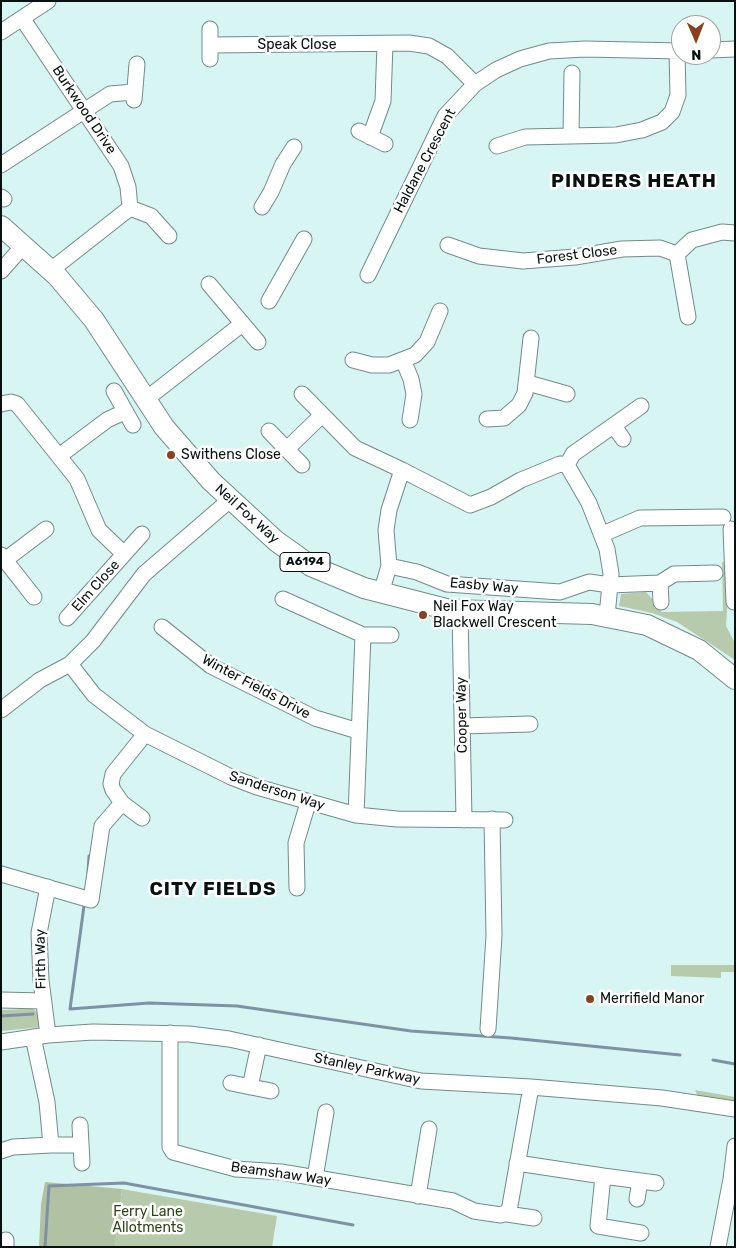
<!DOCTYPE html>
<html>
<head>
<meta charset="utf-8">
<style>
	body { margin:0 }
	#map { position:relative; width:736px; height:1248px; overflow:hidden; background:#d7f6f3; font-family:Rubik,sans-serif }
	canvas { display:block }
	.frame { position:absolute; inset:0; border:2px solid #071110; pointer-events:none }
	.north { position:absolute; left:671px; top:15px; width:50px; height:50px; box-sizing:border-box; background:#fff; border:1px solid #9ca09f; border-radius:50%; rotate:179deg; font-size:14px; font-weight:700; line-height:20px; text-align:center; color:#071110 }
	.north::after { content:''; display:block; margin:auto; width:18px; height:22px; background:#88411e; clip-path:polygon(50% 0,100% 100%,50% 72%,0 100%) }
</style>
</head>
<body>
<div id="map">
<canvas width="736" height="1248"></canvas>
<div class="frame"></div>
<div class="north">N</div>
</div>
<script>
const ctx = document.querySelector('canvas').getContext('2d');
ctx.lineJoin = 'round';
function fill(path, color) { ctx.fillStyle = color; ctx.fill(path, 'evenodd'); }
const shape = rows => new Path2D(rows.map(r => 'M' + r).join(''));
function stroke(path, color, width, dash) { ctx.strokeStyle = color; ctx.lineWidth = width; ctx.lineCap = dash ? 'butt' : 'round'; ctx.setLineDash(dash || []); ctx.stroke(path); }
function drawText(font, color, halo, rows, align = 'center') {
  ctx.font = font + ' Rubik,sans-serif'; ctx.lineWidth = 5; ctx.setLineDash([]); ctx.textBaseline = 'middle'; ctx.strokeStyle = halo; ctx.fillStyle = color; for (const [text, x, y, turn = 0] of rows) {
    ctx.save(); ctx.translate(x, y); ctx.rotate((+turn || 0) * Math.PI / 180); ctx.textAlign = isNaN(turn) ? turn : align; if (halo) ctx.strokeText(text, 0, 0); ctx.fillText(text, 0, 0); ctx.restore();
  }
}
fill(shape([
	[722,562,725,562,729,583,726,626,735,643,735,660,677,622,652,613,619,606,621,594,646,592,654,601,654,608,661,607,661,612,723,611],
	[671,965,735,965,735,972,721,972,721,978,671,976],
	[30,1006,41,1016,42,1027,1,1031,1,1010,27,1009],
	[695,1090,735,1097,735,1104,699,1098],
	[122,1189,277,1216,272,1247,115,1247]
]), '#b8caac');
fill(shape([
	[45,1182,122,1189,115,1247,39,1247,41,1204]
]), '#b0c2a3');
stroke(shape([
	[88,873,89,856],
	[84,906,70,1009,149,1003,237,1006,411,1031,511,1038,680,1055],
	[1,1016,33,1014],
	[713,1060,735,1064],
	[45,1247,49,1186,124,1183,353,1225]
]), '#7d92a5', 3);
const minor = shape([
	[22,18,121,166,128,187,130,208],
	[1,32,48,1],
	[210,45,409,43,429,46,447,56,475,84],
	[711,50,735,49],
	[210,59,210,29],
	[134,100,137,64],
	[359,131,385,144],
	[571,135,572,73],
	[370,137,383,101,385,44],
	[497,146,525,137,616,135,642,130,662,122,672,112,678,95,677,52],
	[1,165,110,94,134,92],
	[1,197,4,199],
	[262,207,271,192,283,164,294,147],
	[448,245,479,256,523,261,575,257,622,249,660,248,677,254,688,317],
	[677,254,692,240,722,232,735,233],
	[51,270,130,208,151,216,169,236],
	[1,271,24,245],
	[368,275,445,116,475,84,496,70,520,59,549,51,585,49,681,51],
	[209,284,258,342],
	[269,301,304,239],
	[353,360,372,365,389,365,415,355,427,342,440,311],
	[403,360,411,379,414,394,410,420],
	[528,383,567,394],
	[114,391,133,425],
	[302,394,355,448,402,470],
	[145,400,242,324],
	[1,404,11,402,17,404,77,479,99,530,124,554],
	[487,419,504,418,519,405,525,393,531,338],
	[614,426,623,439],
	[269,431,302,465],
	[287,449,322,415],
	[59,456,107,420,124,412],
	[567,465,573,454,641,406],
	[731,529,734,602],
	[603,534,640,518,723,517],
	[1,555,34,597],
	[5,560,46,529],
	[389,566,417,572,447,584,560,592,589,582,610,585,660,583,674,574,715,573],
	[660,583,661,602],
	[381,593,389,566,386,530,389,510,402,470,470,505,491,497,521,480,560,464,567,465,589,503,607,549,611,574,607,616],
	[283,599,363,635,391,635],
	[460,611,464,820],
	[67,618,142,534],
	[162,627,211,666,315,718,358,731],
	[70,664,94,695,145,734,231,777,257,787,356,815,397,819,505,820],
	[1,710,40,680,70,664,93,641,144,574,231,499],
	[462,726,530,724],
	[356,815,363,635],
	[142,818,122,803,113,790,111,784,113,774,145,734],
	[1,874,91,900,102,826,122,803],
	[297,888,296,843,308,803],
	[1,1000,43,1001],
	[488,1029,494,936,492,819],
	[170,1033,170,1147,173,1152,236,1169,281,1172,453,1201,474,1211,501,1215,509,1211,531,1087],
	[48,1035,41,980,39,933,48,887],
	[1,1042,48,1035,93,1032,189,1034,229,1039,421,1081,531,1087,662,1098,735,1109],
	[231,1083,271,1091],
	[250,1087,259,1045],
	[80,1125,82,1163],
	[51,1145,81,1145],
	[1,1151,13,1147,51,1145,47,1102,33,1037],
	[517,1163,603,1176,598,1226,641,1233],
	[603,1176,656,1183],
	[315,1178,326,1112],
	[418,1196,429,1129],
	[637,1199,640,1181],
	[507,1214,534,1218],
	[6,1247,6,1240],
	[718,1247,731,1179,735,1146]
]);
const major = shape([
	[1,226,57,276,94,320,164,427,211,481,276,541,311,566,364,588,450,610,592,614,647,625,699,650,735,679]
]);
stroke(minor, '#708c89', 17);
stroke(major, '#708c89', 22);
stroke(minor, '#fff', 15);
stroke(major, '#fff', 20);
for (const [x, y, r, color] of [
	[171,455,5,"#88411e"],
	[423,615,5,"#88411e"],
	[590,999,5,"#88411e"]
]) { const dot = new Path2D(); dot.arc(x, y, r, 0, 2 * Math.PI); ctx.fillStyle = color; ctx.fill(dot); stroke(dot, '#fff', 2); }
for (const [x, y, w] of [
	[305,562,50]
]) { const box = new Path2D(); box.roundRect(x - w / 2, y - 9.5, w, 19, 4); ctx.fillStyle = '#fff'; ctx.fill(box); stroke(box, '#071110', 1); }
drawText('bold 12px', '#071110', null, [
	["A6194",305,562]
]);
drawText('14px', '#071110', '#fff', [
	["Speak Close",297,45],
	["Burkwood Drive",84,110,56],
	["Haldane Crescent",425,161,-62],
	["Forest Close",577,255,-7],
	["Neil Fox Way",247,514,42],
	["Elm Close",96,586,-48],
	["Easby Way",484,586,5],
	["Winter Fields Drive",256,687,28],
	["Cooper Way",462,715,-91],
	["Sanderson Way",277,791,18],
	["Firth Way",41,959,-91],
	["Stanley Parkway",367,1069,12],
	["Beamshaw Way",281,1174,8]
]);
drawText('14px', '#071110', '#fff', [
	["Swithens Close",181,455],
	["Neil Fox Way",433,607],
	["Blackwell Crescent",433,623],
	["Merrifield Manor",600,999]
], 'left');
drawText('14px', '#2d4516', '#fff', [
	["Ferry Lane",148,1212],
	["Allotments",148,1228]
]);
ctx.letterSpacing = '1px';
drawText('bold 19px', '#071110', '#fff', [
	["PINDERS HEATH",634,182],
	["CITY FIELDS",213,890]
]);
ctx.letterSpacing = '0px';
</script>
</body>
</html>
